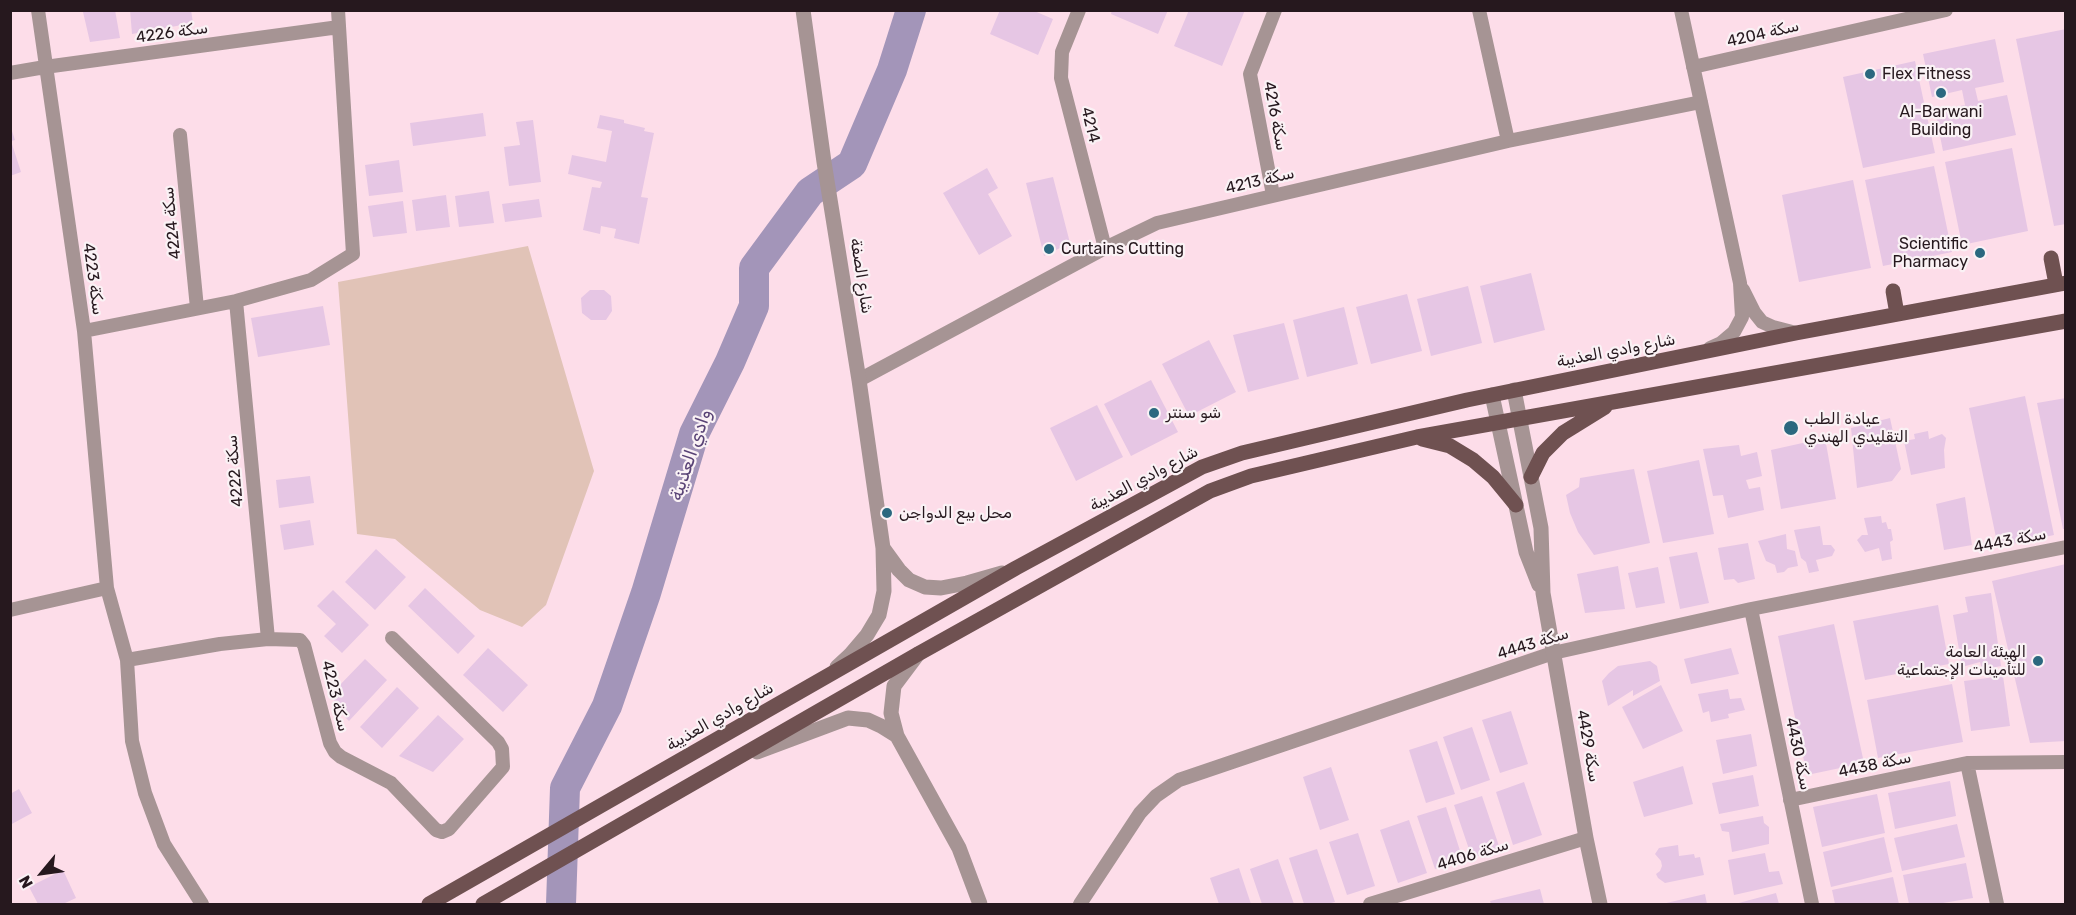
<!DOCTYPE html>
<html>
<head>
<meta charset="utf-8">
<style>
	body { margin:0 }
	#map { position:relative; width:2076px; height:915px; overflow:hidden; background:#fddde9; font-family:Rubik,sans-serif }
	canvas { display:block }
	.frame { position:absolute; inset:0; border:12px solid #26181e; pointer-events:none }
	.north { position:absolute; left:12px; top:843px; width:60px; height:60px; -webkit-text-stroke:4px #faf2f5; paint-order:stroke; rotate:241deg; font-size:16px; font-weight:700; line-height:24px; text-align:center; color:#26181e }
	.north::after { content:''; display:block; margin:auto; width:21px; height:27px; background:#26181e; clip-path:polygon(50% 0,100% 100%,50% 72%,0 100%) }
</style>
</head>
<body>
<div id="map">
<canvas width="2076" height="915"></canvas>
<div class="frame"></div>
<div class="north">N</div>
</div>
<script>
const ctx = document.querySelector('canvas').getContext('2d');
ctx.lineJoin = 'round';
function fill(path, color) { ctx.fillStyle = color; ctx.fill(path, 'evenodd'); }
const shape = rows => new Path2D(rows.map(r => 'M' + r).join(''));
function stroke(path, color, width, dash) { ctx.strokeStyle = color; ctx.lineWidth = width; ctx.lineCap = dash ? 'butt' : 'round'; ctx.setLineDash(dash || []); ctx.stroke(path); }
function drawText(font, color, halo, rows, align = 'center') {
  ctx.font = font + ' Rubik,"Noto Naskh Arabic",sans-serif'; ctx.lineWidth = 4.5; ctx.setLineDash([]); ctx.textBaseline = 'middle'; ctx.strokeStyle = halo; ctx.fillStyle = color; for (const [text, x, y, turn = 0] of rows) {
    ctx.save(); ctx.translate(x, y); ctx.rotate((+turn || 0) * Math.PI / 180); ctx.textAlign = isNaN(turn) ? turn : align; if (halo) ctx.strokeText(text, 0, 0); ctx.fillText(text, 0, 0); ctx.restore();
  }
}
fill(shape([
	[528,246,594,471,546,605,522,627,480,610,395,539,357,534,338,282]
]), '#e1c3b7');
stroke(shape([
	[561,904,565,788,607,706,646,593,694,434,730,362,754,306,754,268,810,192,852,164,892,70,911,10]
]), '#a395b9', 30);
fill(shape([
	[115,10,120,38,90,42,83,12],
	[130,10,191,10,193,23,132,34],
	[1000,10,1032,10,1053,19,1038,55,990,34],
	[1112,10,1168,10,1158,34,1111,14],
	[1189,10,1245,10,1222,66,1174,46],
	[2066,29,2066,224,2054,226,2016,39],
	[1995,39,2004,82,1975,88,1978,101,2007,95,2016,135,1943,151,1935,111,1965,105,1962,90,1932,97,1923,54],
	[1915,61,1935,153,1863,168,1843,77],
	[483,113,486,136,413,146,410,123],
	[600,115,624,120,624,123,645,128,644,131,654,133,641,197,648,198,639,244,614,238,616,229,601,226,600,234,583,230,592,187,600,188,602,182,568,174,572,155,606,162,612,131,597,128],
	[533,120,541,182,509,186,504,147,520,145,516,122],
	[11,128,15,140,11,141,21,172,10,176],
	[2012,148,2028,231,1962,245,1945,162],
	[399,160,403,192,369,196,365,165],
	[1934,166,1952,252,1883,266,1865,180],
	[987,168,998,188,988,194,1012,236,979,255,943,193],
	[1053,177,1070,243,1044,256,1026,183],
	[1853,180,1871,268,1799,282,1782,195],
	[489,191,494,223,459,227,455,196],
	[446,195,450,227,416,231,412,200],
	[539,199,542,217,505,222,502,204],
	[403,201,407,233,373,237,368,206],
	[1531,273,1545,330,1494,343,1480,286],
	[1468,286,1482,343,1431,356,1417,299],
	[590,290,604,290,611,296,612,311,606,320,591,320,582,313,581,298],
	[1407,294,1422,351,1371,364,1356,307],
	[323,306,330,345,258,357,251,318],
	[1344,307,1358,364,1307,377,1293,320],
	[1284,323,1299,379,1248,392,1233,335],
	[1209,340,1236,392,1189,416,1162,364],
	[1151,380,1178,432,1131,456,1104,404],
	[2025,396,2054,535,1998,547,1969,408],
	[2066,398,2066,529,2063,529,2037,403],
	[1097,405,1123,457,1076,481,1050,428],
	[1890,418,1901,469,1892,481,1857,488,1851,428],
	[1928,431,1929,439,1942,434,1946,438,1944,450,1945,468,1911,475,1904,441,1915,439,1914,434],
	[1825,438,1836,499,1781,509,1771,450],
	[1739,445,1741,456,1757,452,1762,476,1746,480,1749,489,1760,487,1764,510,1728,518,1723,495,1713,496,1703,449],
	[1699,460,1714,534,1663,543,1647,471],
	[1634,469,1650,543,1594,555,1578,532,1570,513,1566,495,1579,487,1580,478],
	[310,476,314,503,279,508,276,480],
	[1965,497,1972,545,1944,550,1936,504],
	[1881,516,1882,523,1886,522,1888,529,1891,529,1893,540,1890,542,1892,559,1882,561,1879,548,1865,552,1857,540,1862,535,1868,535,1864,518],
	[310,520,314,545,284,550,280,525],
	[1820,526,1823,545,1831,545,1835,550,1832,556,1816,560,1819,571,1809,573,1806,562,1801,558,1794,530],
	[1786,534,1787,549,1795,551,1798,566,1788,568,1784,572,1777,573,1775,565,1766,561,1758,541],
	[1748,543,1755,579,1738,583,1734,579,1724,580,1718,548],
	[376,549,406,577,375,610,345,582],
	[1697,552,1709,603,1680,609,1669,557],
	[2066,564,2066,741,2030,743,1992,581],
	[1618,566,1625,609,1585,613,1577,574],
	[1658,567,1665,603,1636,608,1628,573],
	[425,588,475,636,458,654,408,606],
	[333,590,369,625,342,653,324,636,336,624,317,606],
	[1991,593,2001,666,1982,670,1980,662,1962,667,1953,615,1968,612,1965,597],
	[1938,605,1949,664,1865,680,1853,621],
	[1834,624,1864,763,1807,775,1778,636],
	[488,648,528,685,503,712,463,675],
	[1731,648,1739,674,1691,684,1684,659],
	[365,659,387,680,349,721,334,706,335,690],
	[1650,661,1657,666,1660,681,1633,696,1633,690,1608,706,1602,681,1609,673,1618,666],
	[2003,676,2010,726,1971,731,1964,681],
	[1952,684,1963,742,1878,758,1867,700],
	[1661,685,1683,731,1643,749,1622,707],
	[397,687,419,708,382,748,360,727],
	[1728,689,1730,699,1741,698,1745,710,1728,714,1729,718,1711,722,1709,711,1703,713,1698,694],
	[1511,711,1528,764,1500,773,1482,720],
	[438,715,464,739,433,772,399,756],
	[1472,727,1490,780,1461,790,1443,737],
	[1751,734,1757,766,1723,774,1716,740],
	[1437,741,1455,794,1426,803,1409,750],
	[1683,766,1693,804,1644,817,1633,782],
	[1331,767,1349,820,1320,830,1303,777],
	[1753,775,1759,806,1719,814,1712,783],
	[1950,781,1956,816,1895,829,1888,793],
	[1524,782,1542,835,1513,845,1496,792],
	[19,789,32,813,10,825,10,794],
	[1877,794,1885,833,1822,847,1813,807],
	[1482,796,1500,849,1472,858,1454,805],
	[1446,807,1463,860,1435,869,1417,816],
	[1763,816,1764,823,1769,827,1769,844,1732,852,1729,832,1722,831,1720,824],
	[1409,820,1427,873,1398,883,1380,830],
	[1957,824,1965,857,1902,871,1894,838],
	[1358,833,1375,886,1347,895,1329,842],
	[1884,837,1892,872,1831,887,1823,852],
	[1678,845,1679,856,1694,854,1695,858,1700,857,1704,875,1665,883,1658,878,1656,874,1660,871,1662,866,1661,861,1655,854,1659,848],
	[1317,849,1335,902,1327,904,1304,904,1289,858],
	[1765,853,1769,872,1779,871,1783,884,1734,895,1728,860],
	[1278,859,1294,904,1262,904,1250,869],
	[1966,863,1973,898,1937,904,1909,904,1903,875],
	[1239,868,1251,904,1219,904,1210,878],
	[63,870,76,898,63,904,38,904,29,887],
	[1893,877,1899,904,1835,904,1832,890],
	[1540,889,1544,904,1491,904,1490,901],
	[1776,893,1779,904,1735,904],
	[1705,894,1707,904,1662,904]
]), '#e6c6e4');
stroke(shape([
	[38,10,84,331,107,588,127,660,132,741,145,793,164,844,202,904],
	[1079,10,1062,52,1061,78,1105,248],
	[1479,10,1508,141],
	[1681,10,1740,283,1742,317,1734,332,1721,343,1710,348],
	[1693,67,1946,10],
	[10,73,45,67,339,27],
	[180,135,197,308],
	[1273,195,1250,74,1275,10],
	[1743,290,1754,312,1762,322,1773,327,1796,333],
	[236,301,268,639],
	[84,331,236,301,311,280,353,254,338,10],
	[859,380,1105,248,1157,223,1508,141,1701,102],
	[1751,609,1812,904],
	[10,610,107,588],
	[127,660,220,644,268,639,300,640,304,645,330,743,335,752,341,757,391,783,436,830,442,832,449,829,503,767,502,749,498,742,392,638],
	[1967,763,1997,904],
	[1790,800,1967,763,2066,762],
	[1080,904,1140,813,1156,796,1179,780,1553,653,1751,609,2066,547],
	[1370,904,1586,838]
]), '#a69494', 14);
stroke(shape([
	[803,10,824,162,859,380,883,548,884,591,879,615,867,635,850,655,837,667],
	[1514,390,1541,528,1543,593,1586,838,1600,904],
	[1492,395,1526,552,1539,585],
	[883,548,899,570,909,580,925,587,941,588,967,583,1002,573],
	[918,654,894,686,891,713,897,736,959,848,980,904],
	[757,752,848,718,868,720,881,726,897,736]
]), '#a69494', 15);
stroke(shape([
	[2051,258,2056,284],
	[1893,291,1897,314],
	[1422,439,1450,446,1473,460,1493,477,1516,505],
	[1531,477,1543,453,1563,433,1605,407],
	[429,904,1016,568,1202,467,1242,453,1467,400,1796,333,2066,283],
	[483,904,918,654,1210,491,1251,476,1417,437,2066,321]
]), '#6f5151', 15);
for (const [x, y, r, color] of [
	[1870,74,6,"#2b687f"],
	[1941,93,6,"#2b687f"],
	[1049,249,6,"#2b687f"],
	[1980,253,6,"#2b687f"],
	[1154,413,6,"#2b687f"],
	[1791,428,8,"#2b687f"],
	[887,513,6,"#2b687f"],
	[2038,661,6,"#2b687f"]
]) { const dot = new Path2D(); dot.arc(x, y, r, 0, 2 * Math.PI); ctx.fillStyle = color; ctx.fill(dot); stroke(dot, '#faf2f5', 2); }
drawText('16px', '#26181e', '#faf2f5', [
	["سكة 4226",172,33,-8],
	["سكة 4204",1763,34,-13],
	["سكة 4216",1275,116,79],
	["4214",1090,125,76],
	["سكة 4213",1260,181,-13],
	["سكة 4224",172,223,-96],
	["شارع الصفة",861,276,81],
	["سكة 4223",93,279,82],
	["شارع وادي العذيبة",1616,351,-11],
	["سكة 4222",235,471,-95],
	["شارع وادي العذيبة",1144,479,-28],
	["سكة 4443",2010,541,-11],
	["سكة 4443",1533,644,-17],
	["سكة 4223",335,696,76],
	["شارع وادي العذيبة",720,717,-30],
	["سكة 4429",1588,746,80],
	["سكة 4430",1798,754,78],
	["سكة 4438",1875,765,-12],
	["سكة 4406",1473,855,-17]
]);
drawText('16px', '#26181e', '#faf2f5', [
	["Flex Fitness",1882,74],
	["Al-Barwani",1941,112,"center"],
	["Building",1941,130,"center"],
	["Scientific",1968,244,"right"],
	["Pharmacy",1968,262,"right"],
	["Curtains Cutting",1061,249],
	["شو سنتر",1166,413],
	["عيادة الطب",1804,419],
	["التقليدي الهندي",1804,437],
	["محل بيع الدواجن",899,513],
	["الهيئة العامة",2026,652,"right"],
	["للتأمينات الإجتماعية",2026,670,"right"]
], 'left');
drawText('italic 18px', '#584275', '#faf2f5', [
	["وادي العذيبة",691,455,-71]
]);
</script>
</body>
</html>
